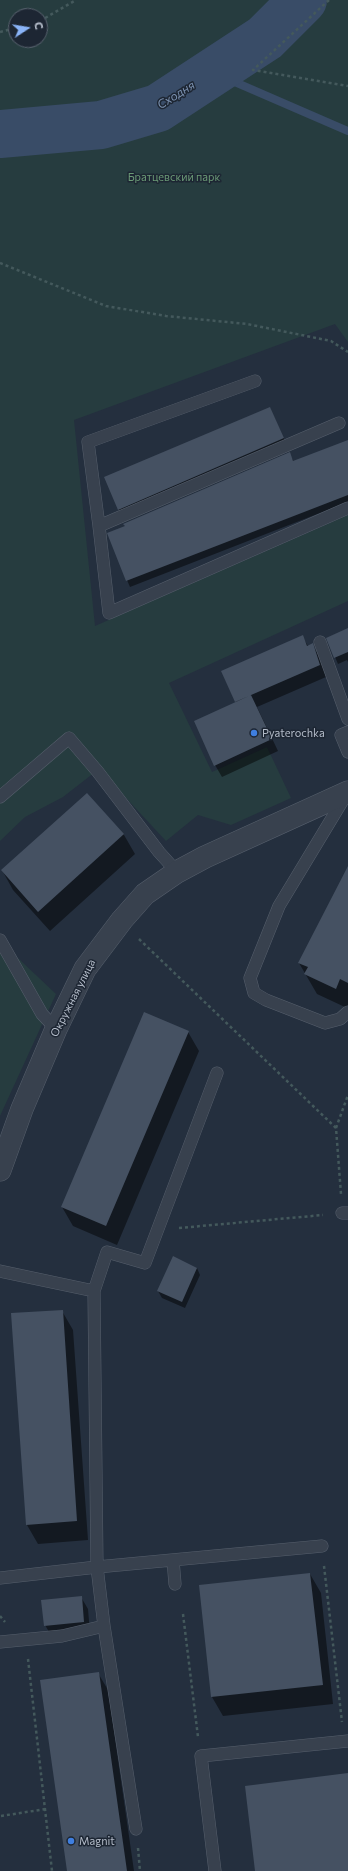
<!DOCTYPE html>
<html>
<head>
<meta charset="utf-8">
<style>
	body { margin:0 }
	#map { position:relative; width:348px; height:1871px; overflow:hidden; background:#242f3e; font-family:Commissioner,sans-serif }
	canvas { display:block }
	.north { position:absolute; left:8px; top:8px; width:40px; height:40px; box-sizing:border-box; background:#1d2633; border:1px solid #59626f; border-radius:50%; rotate:78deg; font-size:11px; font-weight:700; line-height:16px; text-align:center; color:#b4bcc9 }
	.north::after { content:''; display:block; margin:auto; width:14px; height:18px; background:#8ab4f8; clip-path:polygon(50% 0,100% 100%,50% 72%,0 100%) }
</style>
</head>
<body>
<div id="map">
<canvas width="348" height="1871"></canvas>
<div class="north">С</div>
</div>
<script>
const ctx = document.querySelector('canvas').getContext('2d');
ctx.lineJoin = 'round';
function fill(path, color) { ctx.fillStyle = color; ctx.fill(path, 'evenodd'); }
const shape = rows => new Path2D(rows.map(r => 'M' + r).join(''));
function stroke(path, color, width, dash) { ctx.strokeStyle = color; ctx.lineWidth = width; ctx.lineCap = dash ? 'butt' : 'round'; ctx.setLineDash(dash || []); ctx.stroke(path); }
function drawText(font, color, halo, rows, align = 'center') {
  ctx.font = font + ' Commissioner,sans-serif'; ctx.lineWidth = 3; ctx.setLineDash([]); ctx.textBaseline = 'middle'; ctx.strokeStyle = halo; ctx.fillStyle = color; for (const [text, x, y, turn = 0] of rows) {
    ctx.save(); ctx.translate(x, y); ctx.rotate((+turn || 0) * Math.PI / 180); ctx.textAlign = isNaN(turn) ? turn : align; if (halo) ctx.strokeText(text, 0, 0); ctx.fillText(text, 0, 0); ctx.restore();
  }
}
fill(shape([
	[0,0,348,0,348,342,335,324,74,420,95,626,348,515,348,601,169,683,212,772,267,747,291,798,231,825,198,815,166,841,99,769,63,797,25,817,0,841],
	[16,16,40,16,40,40,16,40],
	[0,941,56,994,0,1116]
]), '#263c3f');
fill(shape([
	[270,408,287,445,122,516,118,509],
	[348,441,348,502,130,587,127,580,289,454,294,462],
	[348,629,348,662,347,660,338,664,327,638],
	[302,636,308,646,312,644,319,656,326,677,257,707,278,751,222,777,215,765,236,703,222,672],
	[87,794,124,835,135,854,50,931,13,890,2,870],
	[348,889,348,1006,347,1008,317,994,299,963],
	[188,1032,199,1051,117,1245,73,1226,62,1207],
	[197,1268,200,1275,185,1308,162,1298,158,1291],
	[62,1311,73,1330,88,1540,38,1544,27,1525],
	[310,1574,321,1593,333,1704,223,1716,212,1697],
	[81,1597,88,1609,90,1633,52,1637,45,1625],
	[98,1673,108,1690,134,1871,68,1871]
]), '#0007');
stroke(shape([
	[214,73,348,131]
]), '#394c67', 8);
stroke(shape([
	[0,134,101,125,158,108,265,38,303,0]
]), '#394c67', 48);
fill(shape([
	[270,407,284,438,118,510,104,477],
	[348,440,348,495,126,581,107,533,125,526,123,524,290,452,293,461],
	[348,628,348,652,334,658,326,638],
	[303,635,307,646,313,643,320,665,235,702,221,671],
	[251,695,272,739,214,766,194,721],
	[87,793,124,834,38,912,1,870],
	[348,866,348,983,340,979,336,989,304,974,308,967,298,963],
	[144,1012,189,1031,106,1226,61,1207],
	[173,1256,197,1268,182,1302,157,1291],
	[63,1310,77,1521,26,1525,11,1313],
	[310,1573,323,1685,211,1697,199,1585],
	[82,1596,84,1622,44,1626,41,1600],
	[99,1672,127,1871,67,1871,40,1680],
	[348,1773,348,1871,255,1871,245,1786]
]), '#455162');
const lane = shape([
	[339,423,99,526,109,613,348,508],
	[99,526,88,442,255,381],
	[320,642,348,719],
	[348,732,341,735,348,752],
	[346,795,279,906,250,978,254,993,266,1000,325,1023,340,1019,348,1012],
	[0,797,69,738,98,772,159,852,177,872],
	[0,940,42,1014,56,1029],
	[342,1213,348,1213],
	[0,1271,94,1291],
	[173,1560,175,1584],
	[0,1578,97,1567,322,1546],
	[0,1642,62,1636,104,1626],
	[136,1829,104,1626,97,1567,94,1291,107,1252,145,1263,217,1073],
	[215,1871,201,1756,348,1741]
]);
const street = shape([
	[0,1170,22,1109,56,1029,85,969,122,920,145,894,177,872,205,857,348,792]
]);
stroke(lane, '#565f6c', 13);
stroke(street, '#565f6c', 23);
stroke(shape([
	[329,0,253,70,348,86],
	[40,21,76,0],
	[0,32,16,28],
	[0,263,106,306,166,316,247,324,331,341,348,352],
	[139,939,336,1128,341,1194],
	[336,1128,348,1095],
	[179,1228,323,1215],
	[324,1566,342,1722],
	[183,1614,198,1737],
	[0,1616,5,1622],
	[28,1659,52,1871],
	[1,1816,46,1809],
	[138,1848,140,1871]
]), '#44595c', 2.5, [3, 3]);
stroke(lane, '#38414e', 12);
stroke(street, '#38414e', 22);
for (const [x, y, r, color] of [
	[254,733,4,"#3f7fe0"],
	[71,1841,4,"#3f7fe0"]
]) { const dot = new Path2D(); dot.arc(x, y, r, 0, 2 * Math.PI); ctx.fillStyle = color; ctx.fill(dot); stroke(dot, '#1d2633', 1.5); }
drawText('11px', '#6b9a76', '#1d2633', [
	["Братцевский парк",174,177]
]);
drawText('11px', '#b4bcc9', '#1d2633', [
	["Pyaterochka",262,733],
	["Magnit",79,1841]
], 'left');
drawText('11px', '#b4bcc9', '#1d2633', [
	["Окружная улица",73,998,-63]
]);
drawText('italic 12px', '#7c92b1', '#1d2633', [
	["Сходня",176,95,-32]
]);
</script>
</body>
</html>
